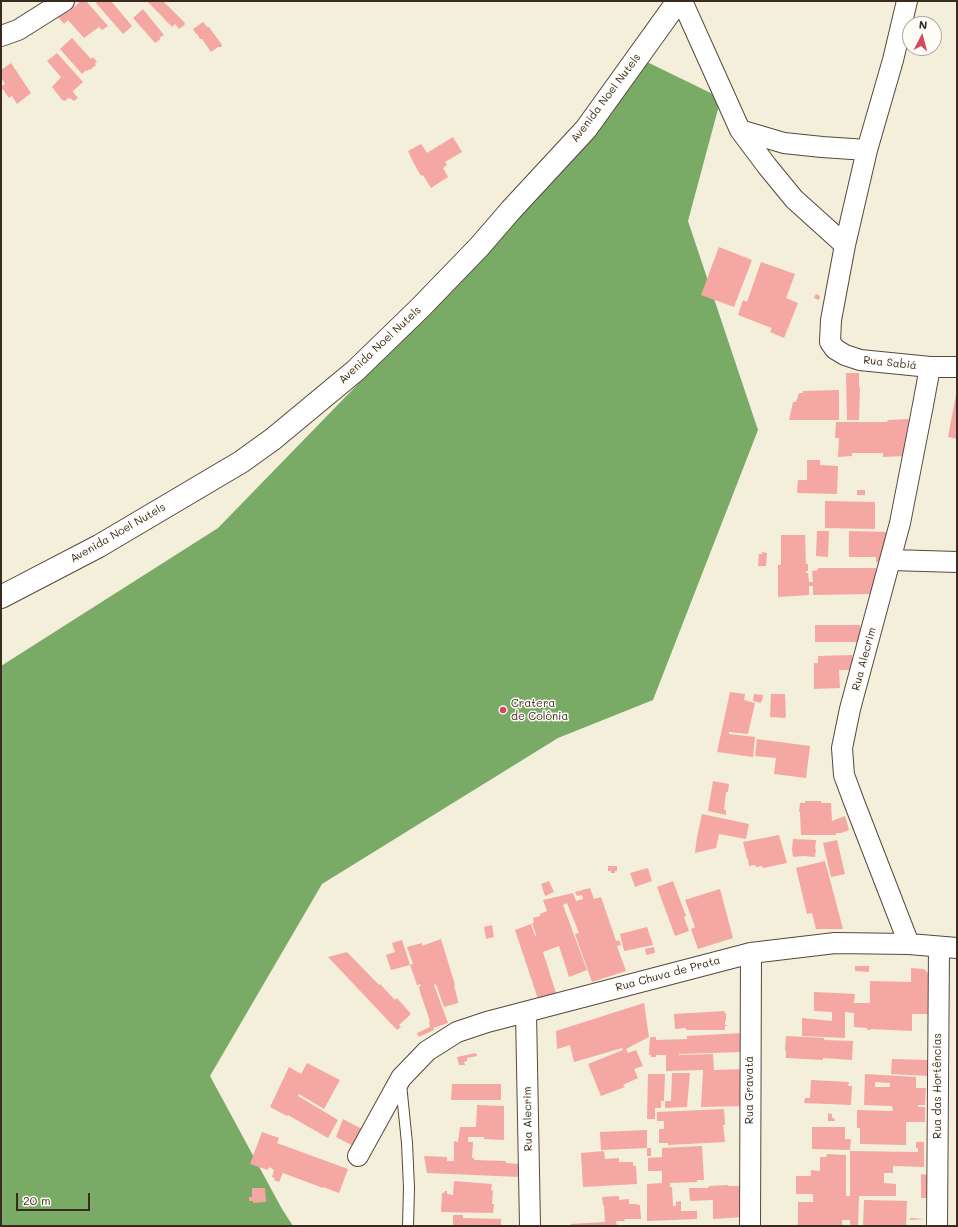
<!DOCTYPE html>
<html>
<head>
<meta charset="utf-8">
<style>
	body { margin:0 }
	#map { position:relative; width:958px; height:1227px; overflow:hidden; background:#f4efdb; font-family:Mali,sans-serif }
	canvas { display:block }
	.frame { position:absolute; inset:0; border:2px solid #3b2a1e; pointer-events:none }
	.north { position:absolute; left:902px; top:16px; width:40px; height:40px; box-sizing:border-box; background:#fdfcf7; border:1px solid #afa8a0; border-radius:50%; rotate:6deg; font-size:11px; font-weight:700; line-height:16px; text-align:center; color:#3b2a1e }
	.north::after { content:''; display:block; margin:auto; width:14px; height:18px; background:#d1495b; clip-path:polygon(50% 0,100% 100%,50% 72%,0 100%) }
	.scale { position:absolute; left:16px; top:1193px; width:74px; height:18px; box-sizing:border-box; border:2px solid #3b2a1e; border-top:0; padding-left:5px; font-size:12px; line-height:14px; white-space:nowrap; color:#3b2a1e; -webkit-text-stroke:3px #fdfcf7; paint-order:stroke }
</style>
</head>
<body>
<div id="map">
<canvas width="958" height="1227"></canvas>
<div class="frame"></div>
<div class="north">N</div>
<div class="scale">20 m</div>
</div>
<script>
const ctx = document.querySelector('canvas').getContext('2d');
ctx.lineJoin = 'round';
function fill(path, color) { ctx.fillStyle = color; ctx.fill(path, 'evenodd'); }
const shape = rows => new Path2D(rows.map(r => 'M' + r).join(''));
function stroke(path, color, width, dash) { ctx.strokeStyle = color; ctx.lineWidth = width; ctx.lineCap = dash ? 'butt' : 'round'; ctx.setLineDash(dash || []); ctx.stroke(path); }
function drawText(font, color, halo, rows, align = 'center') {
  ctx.font = font + ' Mali,sans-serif'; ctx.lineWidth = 3; ctx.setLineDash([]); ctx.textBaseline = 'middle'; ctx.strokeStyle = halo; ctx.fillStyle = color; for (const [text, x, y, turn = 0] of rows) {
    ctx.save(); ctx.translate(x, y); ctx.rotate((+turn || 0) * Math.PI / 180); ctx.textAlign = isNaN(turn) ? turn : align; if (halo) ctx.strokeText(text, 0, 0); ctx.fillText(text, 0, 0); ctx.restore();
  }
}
fill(shape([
	[647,62,721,98,688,221,758,430,653,700,558,738,322,884,210,1076,282,1209,293,1226,1,1226,1,666,218,528,358,384]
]), '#7aab66');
fill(shape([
	[81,1,86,1,108,26,102,30,99,27,84,38,68,20,64,24,54,12,62,5,68,12],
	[98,1,111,1,132,26,123,34,96,3],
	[147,1,163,1,185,23,184,24,185,25,179,29,175,24,172,27],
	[143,9,164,35,159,38,161,39,155,43,133,18],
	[203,22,207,27,209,27,222,45,221,47,218,47,211,52,202,39,200,39,197,34,196,34,193,29],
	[72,38,91,59,93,57,97,62,95,63,96,65,92,68,91,70,90,69,87,71,86,70,82,74,60,49],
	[57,53,83,82,73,91,73,92,78,98,74,101,70,98,69,99,68,98,65,101,62,100,52,87,61,77,47,61],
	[11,63,31,93,17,104,12,96,9,98,1,87,5,84,1,77,1,70],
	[453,137,462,152,445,162,447,165,443,168,448,177,431,188,423,175,421,176,413,162,408,151,421,144,427,153],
	[719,247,752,260,734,307,701,295],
	[761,262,795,274,786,298,798,303,784,338,770,332,772,328,738,315,743,300,747,302],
	[816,294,820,296,819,300,814,298],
	[846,373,859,373,859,387,860,387,859,420,847,420],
	[839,390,839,420,789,420,793,402,796,402,799,393,803,393,803,391],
	[956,395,957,395,957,439,948,437],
	[909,419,904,456,883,457,883,453,852,453,852,456,838,457,839,438,835,438,836,422,887,422,888,420],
	[807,460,820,460,820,465,838,466,837,494,797,493,798,480,807,480],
	[857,490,865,490,865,495,857,495],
	[825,501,875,502,875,529,825,528],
	[817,531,829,531,828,557,816,556],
	[849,531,887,532,883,563,876,562,876,557,849,557],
	[781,535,805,535,806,564,808,564,808,571,806,571,806,573,808,573,809,582,813,582,812,571,818,570,818,568,876,568,874,594,813,595,813,586,809,586,809,595,778,597,778,565,781,565],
	[762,552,767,553,766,566,758,566,759,554,762,554],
	[815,625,860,625,860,642,815,642],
	[852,655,852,670,839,670,840,688,814,689,814,663,818,663,818,656],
	[730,692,745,694,744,700,755,703,748,734,729,732,729,734,755,737,753,757,717,752],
	[754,694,763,695,762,701,761,701,761,703,753,701],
	[771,694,785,694,786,716,785,718,770,717],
	[757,739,810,746,806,778,774,774,776,758,755,756],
	[713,781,729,784,728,792,726,792,724,810,726,810,726,815,708,811],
	[805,801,821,801,821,803,831,803,832,821,845,816,849,830,841,833,836,833,836,835,801,835,800,812,799,812,800,803,805,803],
	[702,814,749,824,746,839,719,834,716,848,695,853,697,837],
	[779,835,787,863,763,868,762,866,756,867,755,865,749,866,748,859,747,858,743,842],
	[793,839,816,840,815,849,816,849,815,857,803,856,793,857,792,850],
	[837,840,845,874,831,877,823,843],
	[825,861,843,929,816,929,812,913,807,914,796,868],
	[608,866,617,866,617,871,615,871,615,873,611,873,611,871,608,871],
	[648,868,652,881,635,887,630,873],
	[549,881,554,892,545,896,541,884],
	[673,881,686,916,684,917,689,931,675,936,657,887],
	[590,888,594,899,601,897,616,941,619,940,621,945,617,946,626,971,592,982,575,934,579,933,567,903,563,905,587,970,569,977,559,946,543,952,556,993,538,999,515,930,531,924,535,936,536,935,532,923,534,923,533,918,540,916,540,914,547,911,543,900,573,893,576,901,583,899,582,895,577,896,575,892],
	[720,889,733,938,698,949,691,929,695,927,685,900],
	[492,925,494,937,486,939,484,927],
	[647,927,653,945,624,951,620,934],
	[441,939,455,985,454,985,458,1001,458,1003,444,1007,436,984,434,985,448,1023,433,1028,434,1030,419,1037,417,1033,430,1027,429,1021,430,1021,420,992,419,986,421,986,420,984,417,985,410,965,391,970,386,955,395,952,392,943,402,940,410,965,413,964,407,947,422,943,422,946],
	[654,947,655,953,646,955,645,949],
	[347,952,379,985,380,984,395,1000,397,998,411,1014,399,1025,401,1027,397,1030,328,957],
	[855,966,869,966,869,972,855,971],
	[911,968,924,969,930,975,930,1014,912,1014,912,1031,870,1029,871,1030,867,1030,867,1028,854,1027,854,1013,845,1012,845,1038,802,1036,802,1018,832,1021,832,1012,814,1011,814,992,855,994,854,1003,870,1003,870,981,911,982],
	[644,1003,649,1037,626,1049,628,1053,636,1050,643,1066,634,1069,638,1078,623,1085,625,1087,601,1096,588,1064,623,1050,622,1048,574,1062,570,1045,557,1049,556,1031],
	[725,1011,724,1013,726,1013,726,1021,725,1021,725,1025,727,1025,727,1026,725,1026,725,1030,686,1030,686,1028,675,1029,674,1014],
	[742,1033,741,1052,679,1054,679,1055,713,1054,714,1070,744,1069,743,1106,701,1107,703,1070,666,1071,666,1055,656,1055,656,1057,651,1057,651,1055,649,1055,650,1037,656,1037,656,1040,687,1039,687,1036],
	[786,1036,824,1038,824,1040,853,1041,852,1060,823,1058,823,1060,786,1058,786,1051,785,1050],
	[476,1053,477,1056,467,1058,467,1061,464,1062,465,1065,459,1065,457,1057],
	[892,1059,928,1060,928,1076,891,1074],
	[307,1063,340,1080,324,1109,299,1094,298,1096,338,1120,328,1138,288,1115,287,1116,270,1107,289,1067,301,1074],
	[672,1073,690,1073,687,1107,665,1108,665,1101,671,1101],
	[648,1074,665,1074,664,1101,661,1101,661,1108,655,1108,655,1119,647,1119],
	[865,1074,916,1077,916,1088,926,1088,925,1105,918,1105,918,1107,925,1107,925,1122,906,1122,906,1145,860,1144,860,1128,857,1128,857,1110,893,1111,892,1106,864,1105],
	[875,1082,890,1083,890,1087,875,1087],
	[811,1080,849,1082,848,1086,852,1086,851,1105,804,1103,805,1098,810,1098],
	[452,1084,501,1084,501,1100,451,1100],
	[477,1105,504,1106,504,1140,484,1139,484,1137,468,1137,468,1142,473,1142,472,1158,474,1158,474,1160,506,1161,506,1163,520,1164,520,1177,427,1173,424,1156,447,1157,447,1161,454,1161,454,1141,458,1142,460,1127,476,1127],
	[724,1109,725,1125,723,1125,725,1142,668,1145,668,1143,659,1143,659,1129,664,1129,664,1121,657,1121,657,1112],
	[828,1113,832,1114,832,1118,834,1118,835,1121,828,1121],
	[343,1119,362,1129,355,1147,336,1137],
	[812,1127,845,1127,845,1139,851,1139,850,1150,812,1149],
	[647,1130,647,1148,601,1150,600,1132],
	[262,1132,279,1138,277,1143,348,1169,339,1193,323,1187,323,1188,283,1173,279,1182,274,1180,275,1178,272,1177,274,1170,269,1167,268,1170,250,1164],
	[916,1142,924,1142,924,1167,893,1166,893,1173,884,1173,884,1183,896,1184,896,1196,859,1196,858,1226,850,1226,850,1220,842,1220,842,1226,798,1226,798,1202,813,1202,813,1194,796,1194,796,1176,811,1176,811,1170,820,1171,820,1157,826,1157,827,1154,846,1155,846,1196,850,1196,850,1151,918,1152,918,1148,916,1148],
	[702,1146,704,1180,697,1180,697,1182,670,1183,670,1187,672,1187,673,1206,676,1206,676,1202,681,1201,681,1211,697,1211,697,1219,647,1221,647,1184,662,1183,662,1171,648,1171,648,1158,662,1157,662,1148],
	[647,1148,651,1148,651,1156,647,1156],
	[604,1151,605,1159,619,1158,619,1162,633,1162,633,1166,636,1166,637,1184,583,1187,581,1153],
	[921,1174,927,1175,927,1198,921,1198],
	[454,1181,492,1184,491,1190,493,1191,492,1204,494,1204,493,1213,441,1212,442,1193,444,1193,445,1191,447,1191,447,1194,453,1195],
	[728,1185,728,1186,743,1186,743,1217,713,1219,713,1200,690,1201,689,1188,708,1188,709,1186],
	[252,1188,265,1188,266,1202,253,1203,253,1201,249,1201,249,1197,252,1197],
	[619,1196,619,1200,629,1199,629,1204,637,1204,638,1205,640,1205,641,1219,624,1219,625,1221,616,1221,617,1226,571,1226,571,1224,605,1222,604,1206,603,1205,602,1197],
	[864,1200,907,1201,906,1226,863,1226],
	[453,1215,463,1215,463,1218,501,1219,501,1226,453,1226],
	[910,1218,924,1219,910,1220]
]), '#f4a7a3');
const service = shape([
	[401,1084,407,1143,409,1188,408,1226]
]);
const minor = shape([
	[682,1,740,130,767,166,794,199,845,245],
	[907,1,893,60,867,150,845,245,831,320,830,342,835,349,845,355,860,360,930,367,957,367],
	[1,36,18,30,64,1],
	[740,130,784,143,822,147,867,150],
	[891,560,957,562],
	[909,944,854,802,844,775,842,748,850,709,900,523,923,405,930,367],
	[526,1012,530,1226],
	[358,1156,401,1078,427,1051,457,1032,487,1022,751,953,835,943,909,944,957,948],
	[750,1226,751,953],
	[937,1226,939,947]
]);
const tertiary = shape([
	[1,597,99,546,241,462,273,439,355,371,420,308,479,247,511,210,586,129,678,1]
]);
stroke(service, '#57483a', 12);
stroke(minor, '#57483a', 22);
stroke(tertiary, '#57483a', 24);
stroke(service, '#fff', 10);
stroke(minor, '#fff', 20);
stroke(tertiary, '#fff', 22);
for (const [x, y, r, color] of [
	[503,710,4,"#d1495b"]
]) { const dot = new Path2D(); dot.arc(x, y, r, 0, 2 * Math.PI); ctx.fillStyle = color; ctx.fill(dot); stroke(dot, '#fdfcf7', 1.5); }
drawText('11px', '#3b2a1e', '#fdfcf7', [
	["Avenida Noel Nutels",606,98,-53],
	["Avenida Noel Nutels",380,345,-43],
	["Rua Sabiá",890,363,6],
	["Avenida Noel Nutels",118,533,-30],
	["Rua Alecrim",864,659,-75],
	["Rua Chuva de Prata",668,974,-15],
	["Rua das Hortências",938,1086,-90],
	["Rua Gravatá",750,1090,-90],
	["Rua Alecrim",528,1119,-91]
]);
drawText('11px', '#3b2a1e', '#fdfcf7', [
	["Cratera",511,704],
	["de Colônia",511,717]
], 'left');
</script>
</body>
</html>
